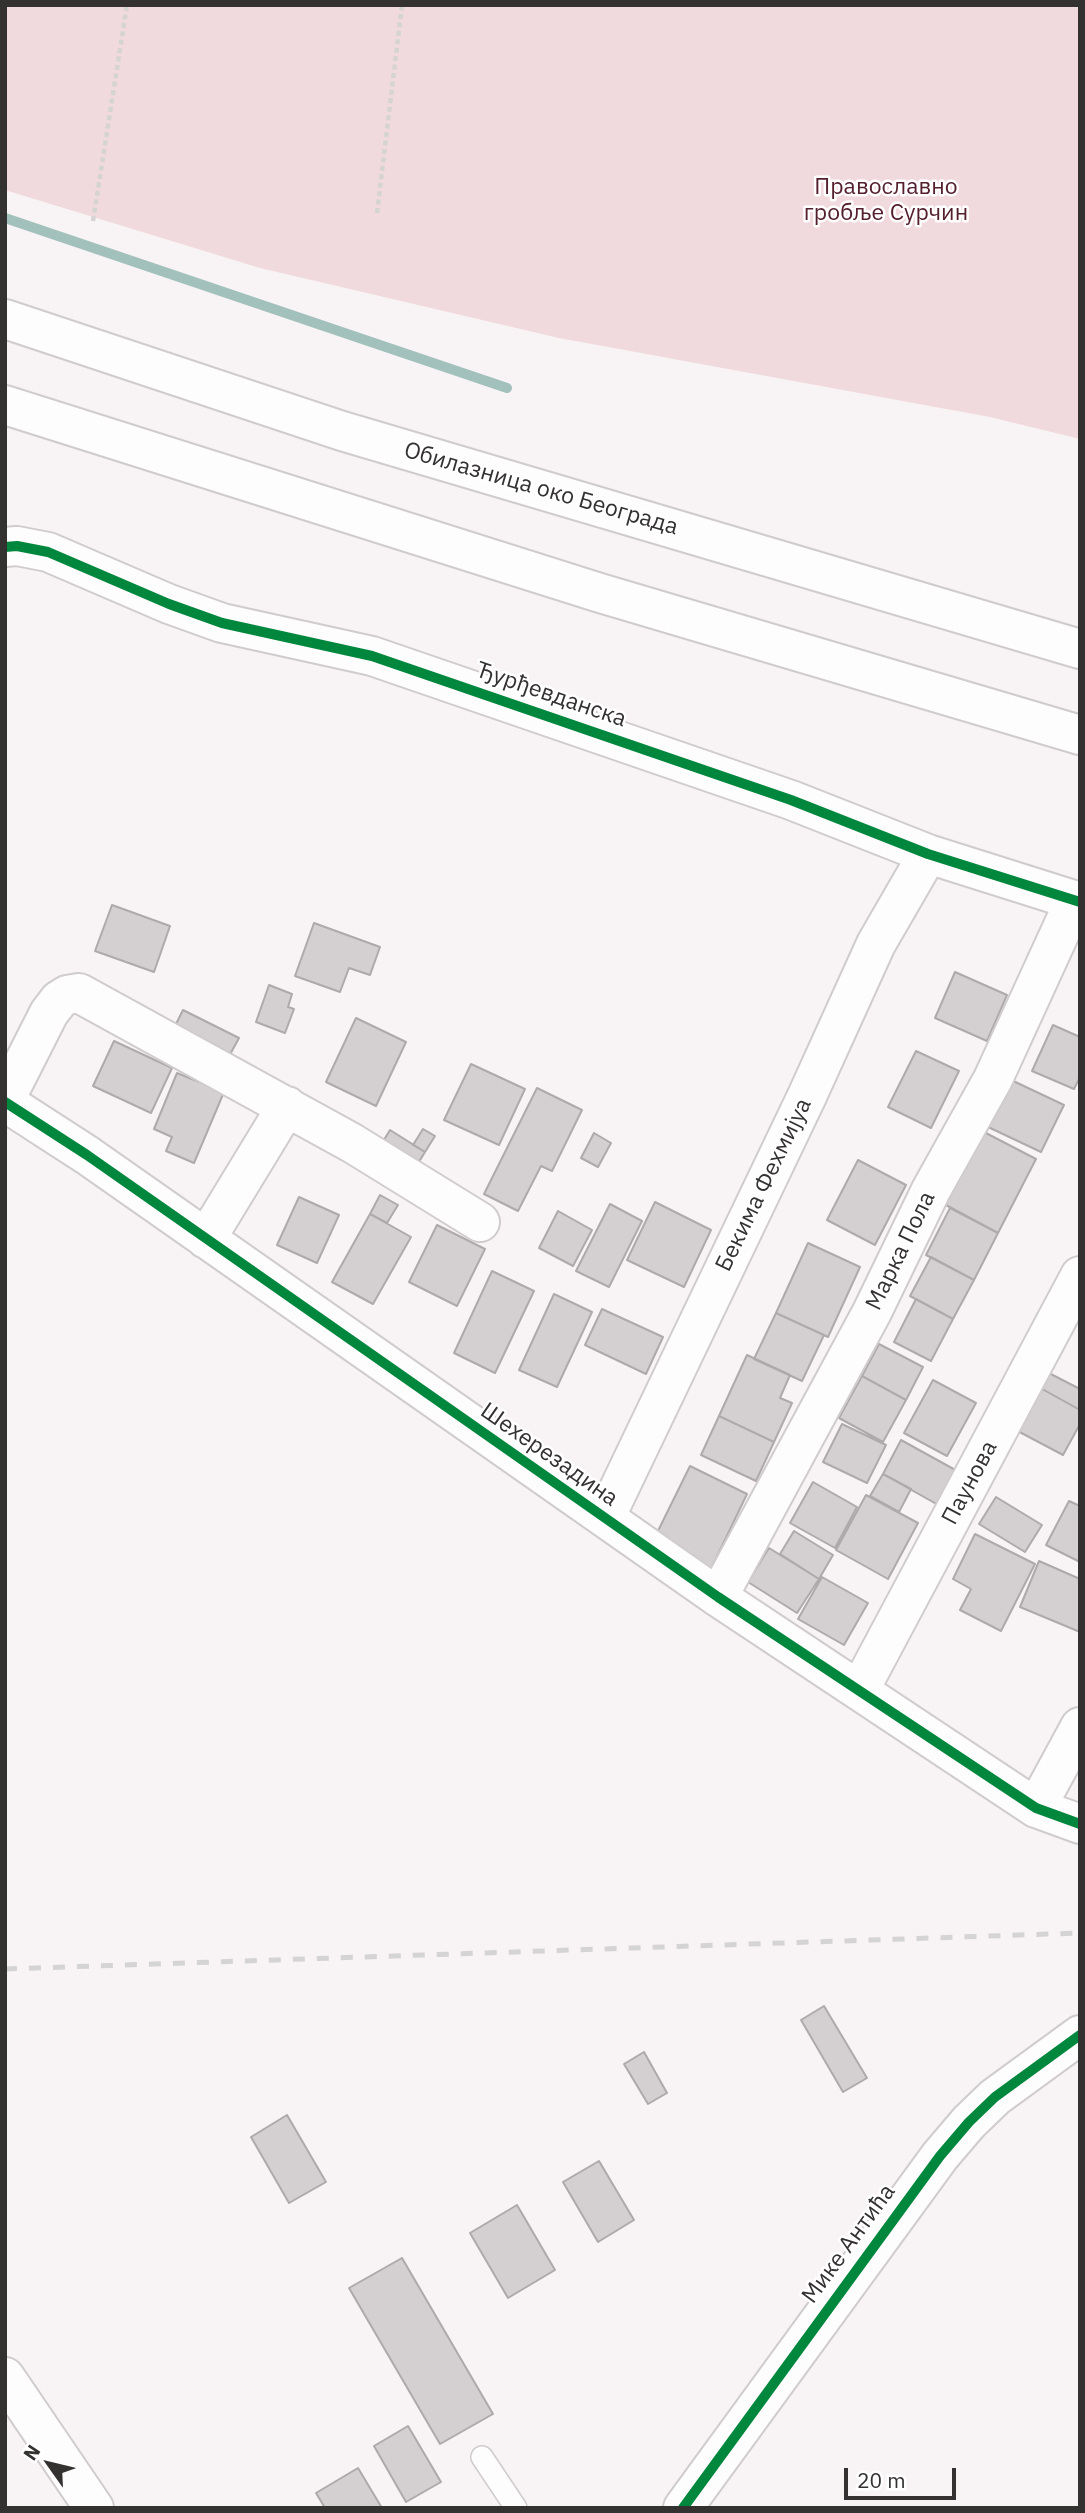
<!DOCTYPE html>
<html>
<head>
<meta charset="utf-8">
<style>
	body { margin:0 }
	#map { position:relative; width:1085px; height:2513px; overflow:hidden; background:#f8f3f4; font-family:"IBM Plex Sans",sans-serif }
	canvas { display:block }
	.frame { position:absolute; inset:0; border:7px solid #343131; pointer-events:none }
	.north { position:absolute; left:14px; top:2429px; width:70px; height:70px; -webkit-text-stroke:5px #fff; paint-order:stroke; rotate:304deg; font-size:19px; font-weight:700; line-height:28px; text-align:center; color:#343131 }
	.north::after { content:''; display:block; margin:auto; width:24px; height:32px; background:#343131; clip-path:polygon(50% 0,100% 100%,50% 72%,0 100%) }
	.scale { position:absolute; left:844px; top:2468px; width:112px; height:32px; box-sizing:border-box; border:4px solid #343131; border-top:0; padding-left:9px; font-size:21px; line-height:24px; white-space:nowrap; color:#343131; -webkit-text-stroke:5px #fff; paint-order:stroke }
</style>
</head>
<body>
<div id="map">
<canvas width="1085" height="2513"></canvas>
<div class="frame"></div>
<div class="north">N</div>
<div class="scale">20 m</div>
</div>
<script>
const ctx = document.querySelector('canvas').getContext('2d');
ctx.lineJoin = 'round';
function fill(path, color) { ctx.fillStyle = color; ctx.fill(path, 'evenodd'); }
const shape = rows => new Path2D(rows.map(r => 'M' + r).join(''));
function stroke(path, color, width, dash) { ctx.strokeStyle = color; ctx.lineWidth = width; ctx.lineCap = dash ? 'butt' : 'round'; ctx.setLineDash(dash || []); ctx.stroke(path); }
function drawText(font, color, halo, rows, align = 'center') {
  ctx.font = font + ' "IBM Plex Sans",sans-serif'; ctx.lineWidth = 5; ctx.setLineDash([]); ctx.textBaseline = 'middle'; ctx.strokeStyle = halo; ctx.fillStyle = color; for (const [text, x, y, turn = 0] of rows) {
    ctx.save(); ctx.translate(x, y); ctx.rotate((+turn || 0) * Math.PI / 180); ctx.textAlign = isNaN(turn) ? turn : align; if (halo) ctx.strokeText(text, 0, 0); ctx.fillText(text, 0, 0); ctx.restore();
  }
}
fill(shape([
	[5,5,1080,5,1080,439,990,417,559,338,260,268,5,190]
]), '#f1dade');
stroke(shape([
	[5,218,507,388]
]), '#a2c1bd', 10);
const building = shape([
	[112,905,170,926,154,972,95,951,112,905],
	[314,923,380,947,370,975,349,968,340,992,295,976,314,923],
	[955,972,1007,995,987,1041,935,1018,955,972],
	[269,985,292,994,288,1007,294,1009,285,1033,256,1022,269,985],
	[183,1010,239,1038,227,1060,172,1032,183,1010],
	[356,1018,406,1042,376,1106,326,1082,356,1018],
	[1053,1025,1080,1037,1080,1077,1074,1089,1032,1071,1053,1025],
	[114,1041,172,1068,151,1113,93,1086,114,1041],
	[916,1051,959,1071,931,1128,888,1107,916,1051],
	[471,1064,525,1089,499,1145,444,1120,471,1064],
	[177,1073,224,1092,194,1163,166,1151,172,1137,154,1129,177,1073],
	[1009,1079,1064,1105,1041,1152,986,1126,1009,1079],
	[537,1088,582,1110,552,1171,541,1166,518,1211,484,1194,537,1088],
	[423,1129,435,1136,425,1152,413,1145,423,1129],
	[390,1130,425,1152,417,1165,382,1143,390,1130],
	[982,1131,1036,1159,998,1233,944,1204,982,1131],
	[594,1133,611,1143,598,1167,581,1158,594,1133],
	[858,1160,906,1185,875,1245,827,1220,858,1160],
	[380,1195,398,1205,387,1223,370,1214,380,1195],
	[299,1197,339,1215,317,1263,277,1245,299,1197],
	[655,1202,711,1230,684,1287,627,1260,655,1202],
	[610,1204,642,1221,609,1287,576,1271,610,1204],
	[950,1208,998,1233,974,1280,926,1255,950,1208],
	[558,1211,592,1230,573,1266,539,1248,558,1211],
	[370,1214,411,1237,373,1304,332,1282,370,1214],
	[437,1225,485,1249,457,1306,409,1282,437,1225],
	[808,1243,860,1267,828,1337,776,1313,808,1243],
	[931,1257,974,1280,953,1319,910,1296,931,1257],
	[492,1271,534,1291,495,1373,454,1353,492,1271],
	[554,1294,592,1312,557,1387,519,1370,554,1294],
	[916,1299,953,1319,931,1361,894,1342,916,1299],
	[602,1309,663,1337,646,1374,585,1345,602,1309],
	[776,1313,824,1335,802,1381,754,1359,776,1313],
	[879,1344,923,1367,906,1400,862,1376,879,1344],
	[747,1355,790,1375,780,1398,792,1403,774,1442,719,1416,747,1355],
	[1043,1370,1080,1389,1080,1410,1035,1385,1043,1370],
	[862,1376,906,1400,883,1442,839,1418,862,1376],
	[933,1380,976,1403,947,1456,904,1433,933,1380],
	[1035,1385,1080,1410,1080,1424,1063,1455,1012,1428,1035,1385],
	[719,1416,774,1442,756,1481,701,1455,719,1416],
	[842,1424,886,1445,867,1483,823,1462,842,1424],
	[901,1440,959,1472,940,1506,883,1474,901,1440],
	[690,1466,747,1494,711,1569,653,1541,690,1466],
	[883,1474,911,1489,899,1512,870,1496,883,1474],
	[813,1482,857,1507,835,1548,790,1523,813,1482],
	[866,1495,918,1523,888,1579,836,1550,866,1495],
	[996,1497,1042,1525,1025,1552,979,1524,996,1497],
	[1069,1501,1080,1506,1080,1562,1046,1545,1069,1501],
	[794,1531,833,1555,819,1579,780,1554,794,1531],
	[975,1534,1035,1564,1001,1631,960,1610,971,1589,953,1579,975,1534],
	[769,1548,819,1579,797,1613,748,1582,769,1548],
	[1039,1561,1080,1579,1080,1632,1020,1607,1039,1561],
	[822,1577,868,1603,844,1645,798,1619,822,1577],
	[824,2006,867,2078,843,2092,801,2020,824,2006],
	[644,2052,667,2093,648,2104,624,2064,644,2052],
	[287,2115,326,2182,289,2203,251,2137,287,2115],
	[599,2161,634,2220,598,2242,563,2182,599,2161],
	[517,2205,555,2270,508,2298,470,2233,517,2205],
	[402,2258,493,2414,440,2444,349,2288,402,2258],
	[408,2426,441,2482,406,2502,374,2446,408,2426],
	[358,2468,382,2508,325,2508,316,2493,358,2468]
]);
fill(building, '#d4d0d1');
stroke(building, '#aeaaab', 2);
const lane = shape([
	[482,2457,516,2508]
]);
const street = shape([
	[5,547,17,546,48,552,169,604,222,623,372,656,791,800,928,854,1080,902],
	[5,1100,49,1013,59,1000,67,995,79,993,352,1143,480,1222],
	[5,1102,87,1155,718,1597,1036,1808,1080,1824],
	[206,1239,287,1106],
	[605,1518,807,1096,876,944,928,854],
	[718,1597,872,1312,931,1190,993,1079,1075,900],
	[860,1689,1080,1276],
	[1036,1808,1080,1727],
	[5,2377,94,2508],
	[683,2508,940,2156,969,2122,995,2097,1080,2035]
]);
const highway = shape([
	[5,319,342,431,1080,649],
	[5,405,600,593,1080,735]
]);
stroke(lane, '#d0ccce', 24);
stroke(street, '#d0ccce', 42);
stroke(highway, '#d0ccce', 42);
stroke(shape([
	[377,213,402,5],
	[93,221,127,5]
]), '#d6d3d3', 4.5, [5, 3.5]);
stroke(lane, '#fefdfd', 21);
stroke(street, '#fefdfd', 38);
stroke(highway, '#fefdfd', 38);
stroke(shape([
	[5,1969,1080,1933]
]), '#d4d4d4', 5, [12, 12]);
stroke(shape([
	[5,547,17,546,48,552,169,604,222,623,372,656,791,800,928,854,1080,902],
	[5,1102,87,1155,718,1597,1036,1808,1080,1824],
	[683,2508,940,2156,969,2122,995,2097,1080,2035]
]), '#00873e', 10);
drawText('23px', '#55202e', '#fff', [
	["Православно",886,187],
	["гробље Сурчин",886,213]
]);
drawText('23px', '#343131', '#fff', [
	["Обилазница око Београда",541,489,16],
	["Ђурђевданска",551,695,19],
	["Бекима Фехмијуа",764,1185,-64],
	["Марка Пола",901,1251,-64],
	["Шехерезадина",549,1455,35],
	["Паунова",970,1483,-62],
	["Мике Антића",849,2244,-54]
]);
</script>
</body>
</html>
